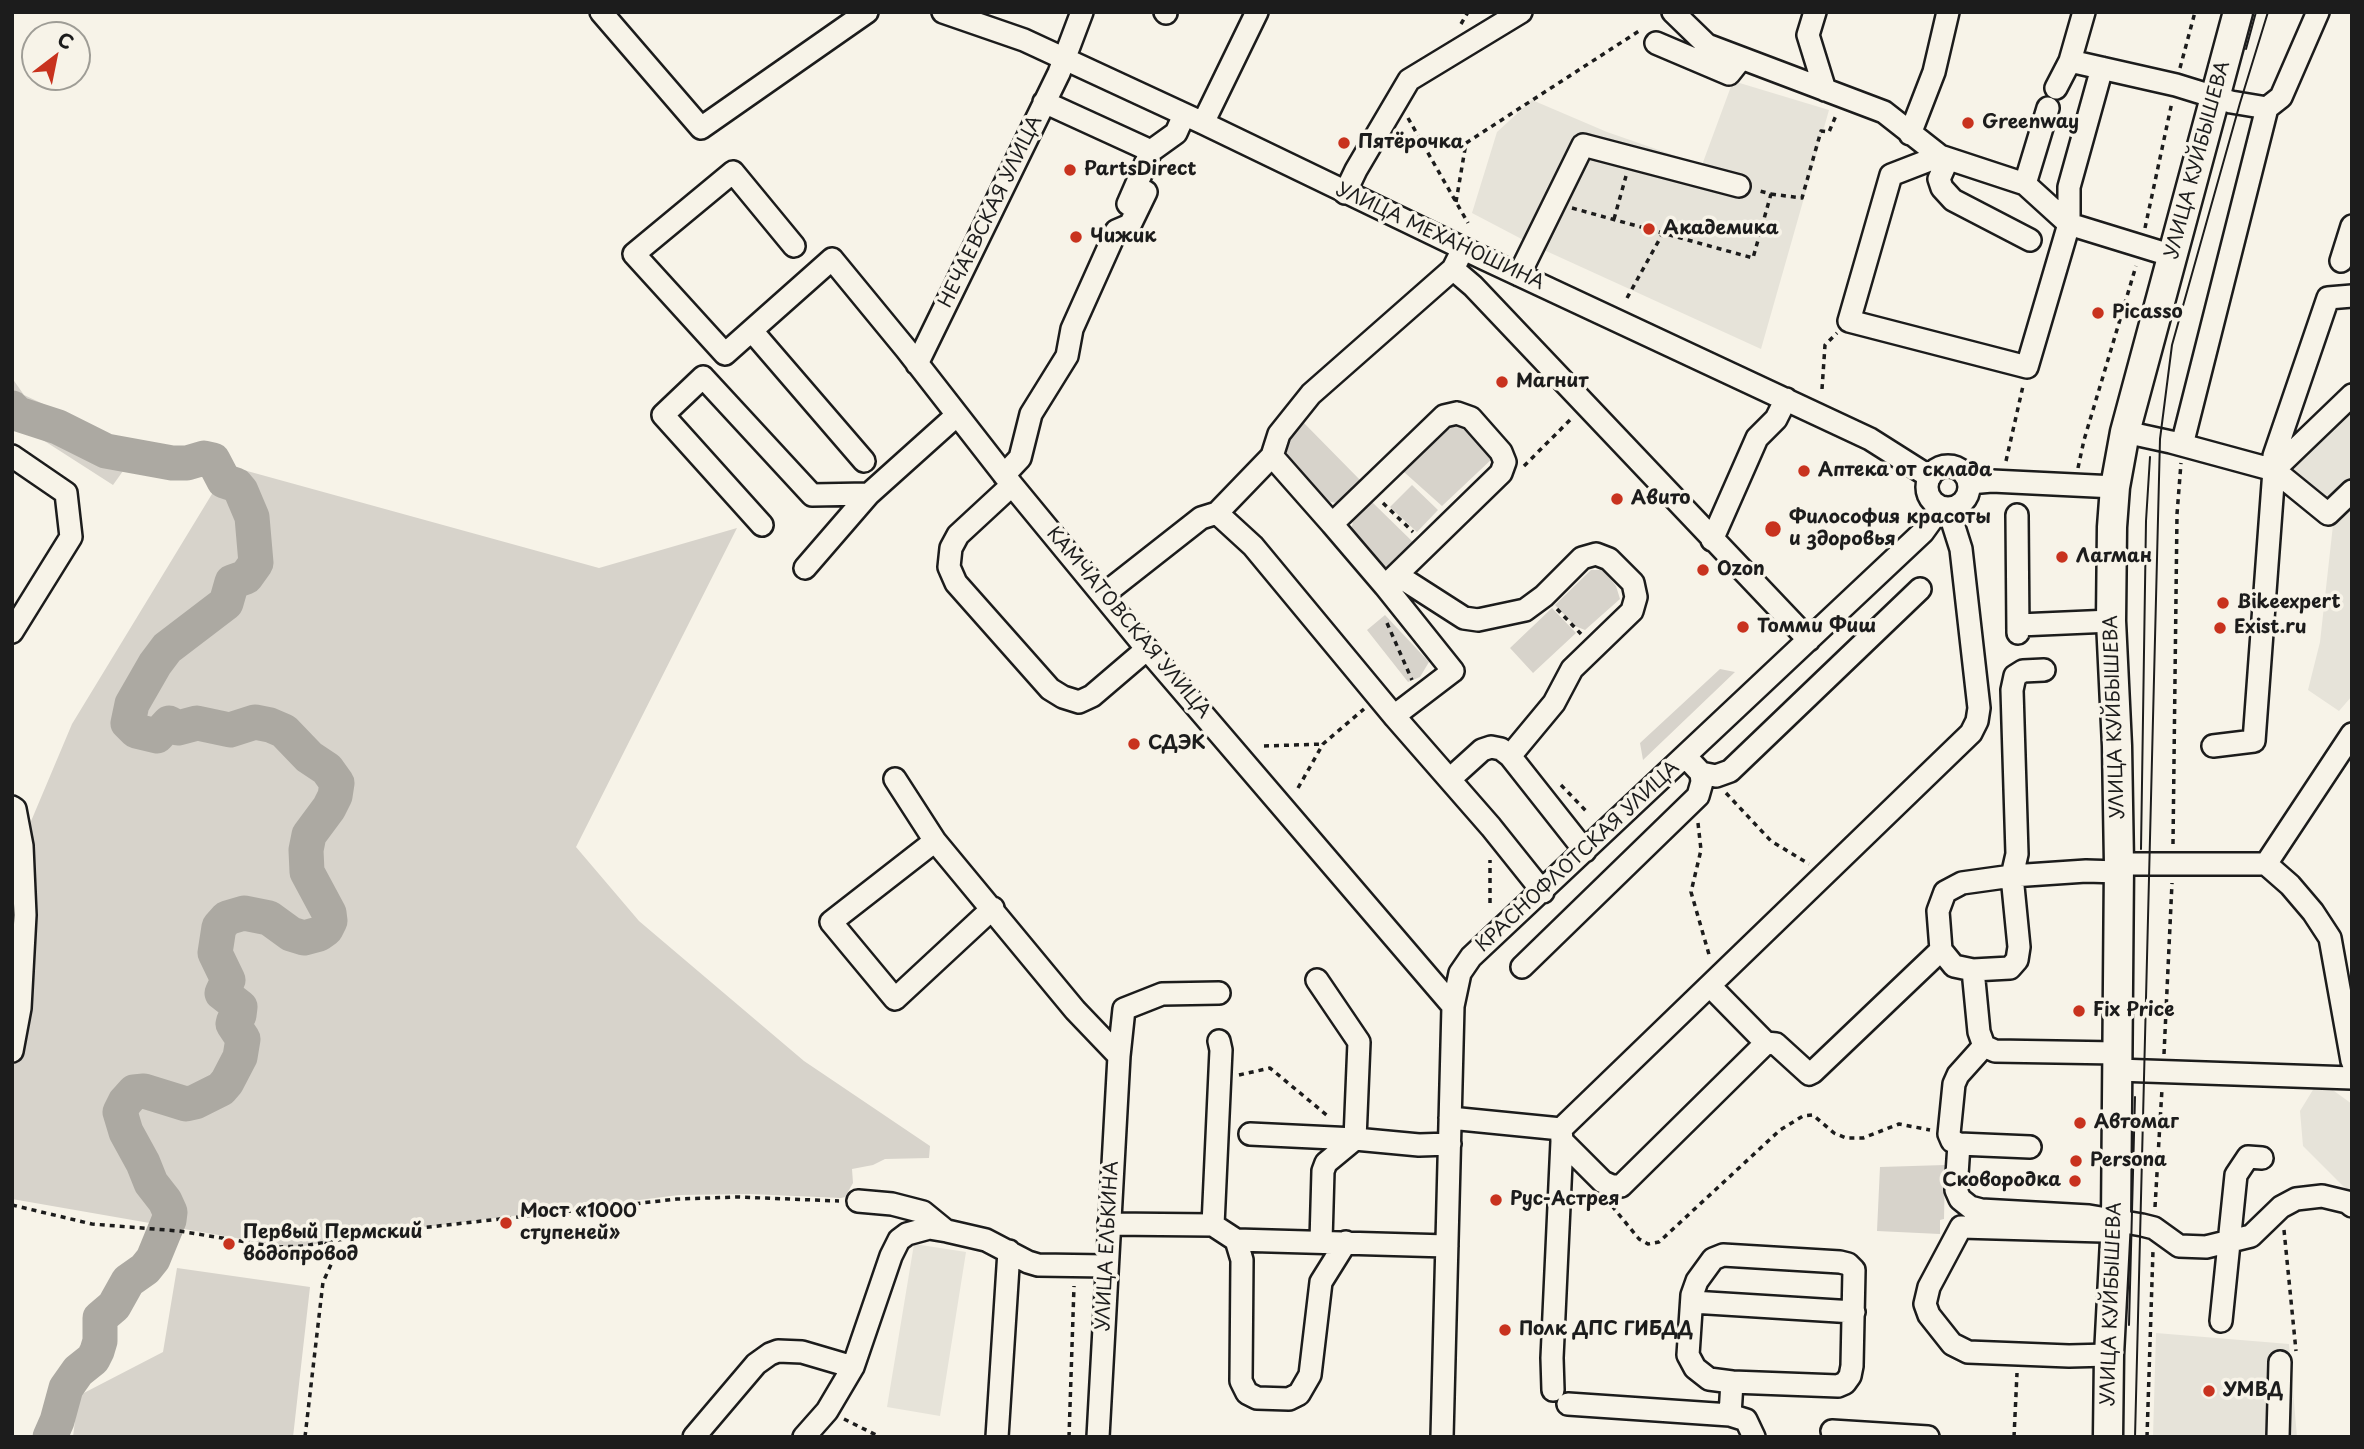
<!DOCTYPE html>
<html>
<head>
<meta charset="utf-8">
<style>
	body { margin:0 }
	#map { position:relative; width:2364px; height:1449px; overflow:hidden; background:#f7f3e8; font-family:"Playpen Sans",sans-serif }
	canvas { display:block }
	.frame { position:absolute; inset:0; border:14px solid #1c1c1c; pointer-events:none }
	.north { position:absolute; left:21px; top:21px; width:70px; height:70px; box-sizing:border-box; background:#f7f3e8; border:2px solid #9f9d96; border-radius:50%; rotate:32deg; font-size:19px; font-weight:700; line-height:28px; text-align:center; color:#1c1c1c }
	.north::after { content:''; display:block; margin:auto; width:24px; height:32px; background:#c8321e; clip-path:polygon(50% 0,100% 100%,50% 72%,0 100%) }
</style>
</head>
<body>
<div id="map">
<canvas width="2364" height="1449"></canvas>
<div class="frame"></div>
<div class="north">С</div>
</div>
<script>
const ctx = document.querySelector('canvas').getContext('2d');
ctx.lineJoin = 'round';
function fill(path, color) { ctx.fillStyle = color; ctx.fill(path, 'evenodd'); }
const shape = rows => new Path2D(rows.map(r => 'M' + r).join(''));
function stroke(path, color, width, dash) { ctx.strokeStyle = color; ctx.lineWidth = width; ctx.lineCap = dash ? 'butt' : 'round'; ctx.setLineDash(dash || []); ctx.stroke(path); }
function drawText(font, color, halo, rows, align = 'center') {
  ctx.font = font + ' "Playpen Sans",sans-serif'; ctx.lineWidth = 7; ctx.setLineDash([]); ctx.textBaseline = 'middle'; ctx.strokeStyle = halo; ctx.fillStyle = color; for (const [text, x, y, turn = 0] of rows) {
    ctx.save(); ctx.translate(x, y); ctx.rotate((+turn || 0) * Math.PI / 180); ctx.textAlign = isNaN(turn) ? turn : align; if (halo) ctx.strokeText(text, 0, 0); ctx.fillText(text, 0, 0); ctx.restore();
  }
}
fill(shape([
	[1733,81,1829,110,1761,349,1533,245,1472,213,1497,132,1532,100,1607,132,1702,165],
	[2352,384,2352,696,2339,711,2308,690,2320,642,2333,525,2278,460,2293,442],
	[2319,1080,2352,1104,2352,1195,2303,1146,2300,1111],
	[914,1244,966,1252,940,1416,887,1407],
	[2156,1333,2289,1344,2297,1437,2153,1437]
]), '#e6e3d9');
fill(shape([
	[12,378,24,395,127,443,123,471,113,485,32,433,12,416],
	[1302,421,1362,482,1337,503,1326,501,1289,459,1285,446,1286,441],
	[1457,424,1464,425,1494,457,1442,506,1404,472,1451,427],
	[229,466,599,568,737,528,576,847,639,921,804,1061,930,1146,929,1158,885,1159,873,1165,852,1169,853,1183,845,1197,841,1198,750,1194,679,1195,385,1232,293,1248,12,1199,12,1045,29,826,72,724],
	[1412,485,1438,510,1417,532,1390,507],
	[1372,502,1417,546,1391,571,1382,570,1349,537,1353,522],
	[1591,570,1603,570,1616,586,1620,599,1585,630,1575,626,1555,605],
	[1552,608,1576,633,1533,673,1510,648],
	[1385,615,1429,662,1420,677,1408,682,1367,630],
	[1720,669,1735,672,1643,760,1640,743],
	[1945,1165,1944,1219,1940,1220,1940,1234,1877,1231,1880,1167],
	[177,1268,310,1287,293,1437,73,1437,78,1396,163,1352]
]), '#d7d3cb');
stroke(shape([
	[12,408,18,414,58,427,106,451,172,463,187,463,204,458,213,460,224,481,236,485,241,491,252,517,256,563,246,577,232,582,226,603,167,648,155,664,132,704,128,723,136,731,157,736,169,723,178,728,197,723,230,730,255,722,270,725,284,731,309,757,327,769,337,783,335,796,329,808,309,835,306,850,307,872,329,913,330,921,326,929,319,934,304,938,291,934,269,918,244,913,227,918,219,927,215,953,228,980,222,993,240,1007,239,1015,234,1020,233,1024,243,1039,240,1057,227,1082,221,1089,195,1102,186,1104,144,1091,134,1092,125,1102,120,1112,126,1132,143,1163,151,1183,165,1201,170,1212,169,1220,153,1259,145,1269,128,1281,114,1306,100,1318,100,1341,97,1351,93,1359,78,1371,66,1388,57,1421,50,1437]
]), '#aca9a2', 35);
const minor = shape([
	[601,12,701,128,867,12],
	[943,12,1024,40,1203,123,1485,259,1870,439,1930,477],
	[1165,12,1166,13],
	[1673,12,1707,45,1884,112,1940,156,2025,184,2069,224,2173,256],
	[1815,12,1808,35,1825,90],
	[1656,43,1729,74,1741,59],
	[2070,61,2176,85,2231,102,2267,108],
	[2056,88,2070,61,2084,12],
	[1044,102,1151,151,1176,133,1184,115],
	[1203,123,1257,12],
	[1910,134,1934,72,1948,12],
	[1940,156,1891,175,1849,321,2027,367,2069,224,2069,187,2102,68],
	[1948,159,1939,179,1942,188,1953,200,2030,240],
	[2025,184,2048,108],
	[1345,193,1356,170,1409,80,1521,12],
	[1128,204,1151,151],
	[794,246,733,172,634,254,725,354,832,259,906,349,1012,485,1147,649,1453,1006],
	[2341,261,2352,226],
	[1453,269,1473,286,1809,640],
	[1519,275,1583,145,1739,186],
	[2352,296,2328,298,2274,456,2274,470,2328,514,2352,491],
	[752,331,864,461],
	[917,364,1059,73,1082,12],
	[1457,413,1471,418,1501,452,1505,462,1501,473,1385,586,1332,524,1444,416,1457,413],
	[2125,432,2171,442,2274,470,2254,741,2213,746],
	[2182,445,2267,108,2281,97,2318,12],
	[12,456,66,493,71,537,12,632],
	[1272,456,1332,524],
	'1927 487a21 21 0 1 1 42 0a21 21 0 1 1-42 0Z',
	[2274,470,2352,395],
	[1004,475,1020,458,1031,414,1067,356,1072,329,1116,231,1130,225,1146,192],
	[1969,483,1992,481,2115,487],
	[1012,485,958,535,951,548,949,567,956,583,1050,689,1063,697,1079,702,1092,696,1147,649],
	[1217,513,1272,456,1279,434,1311,394,1453,269,1459,257],
	[2017,515,2018,633],
	[762,525,663,415,703,377,812,495,869,494],
	[1712,540,1757,438,1776,419,1786,399],
	[805,568,869,494,957,415],
	[1397,575,1464,618,1478,620,1525,610,1544,596,1582,558,1596,554,1609,559,1633,583,1636,597,1632,611,1572,669,1554,703,1510,756,1585,851],
	[1385,586,1453,671,1394,716],
	[1103,595,1201,518,1217,513,1253,546,1394,716,1491,827,1543,892],
	[2019,625,2111,621],
	[2352,734,2266,864,2290,885,2313,912,2330,938,2352,1061],
	[1686,757,1701,773,1716,776,1730,771,1920,589],
	[895,779,935,841,1075,1010,1119,1056],
	[1450,779,1482,750,1491,747,1501,749,1510,756],
	[12,807,15,809,22,846,25,915,20,1008,12,1051],
	[935,841,831,922,895,999,993,908],
	[2119,864,2266,864],
	[1941,950,1938,911,1945,892,1962,883,2012,876,2017,854,2012,690,2015,676,2023,671,2044,670],
	[1522,967,1698,796,1702,782,1701,773],
	[1317,980,1359,1042,1355,1139,1419,1145,1450,1144],
	[1710,986,1766,1043,1776,1044,1809,1074,1813,1072,1941,950,1954,966,1973,970],
	[1984,1046,1958,1075,1954,1084,1949,1134,1952,1141,1959,1144,2030,1147],
	[2117,1053,1995,1051,1984,1046,1979,1032,1973,970,2010,968,2017,960,2019,947,2012,876,2086,871,2119,872],
	[2117,1070,2352,1078],
	[1450,1118,1561,1129,1971,733,1977,721,1979,708,1961,549,1948,508],
	[1561,1129,1562,1141,1603,1182,1612,1186,1621,1186,1766,1043],
	[1250,1134,1355,1139],
	[1959,1144,1956,1190,1960,1199,1970,1207,1981,1210,2089,1216,2142,1225,2154,1228,2179,1246,2206,1247,2251,1236,2281,1207,2296,1199,2322,1196,2347,1202,2352,1206],
	[858,1201,892,1204,923,1212,945,1230],
	[1109,1224,1213,1225,1236,1240,1447,1246],
	[1213,1225,1221,1050,1219,1041],
	[2103,1231,1961,1227,1929,1287,1925,1304,1929,1315,1952,1344,1968,1352,2069,1356,2109,1355],
	[1236,1240,1242,1260,1241,1381,1247,1393,1257,1398,1289,1399,1299,1394,1310,1375,1321,1282,1346,1242],
	[1321,1241,1323,1171,1326,1163,1355,1139],
	[1692,1302,1854,1312],
	[2221,1321,2236,1175,2248,1157,2262,1158],
	[1553,1390,1552,1358,1562,1141],
	[1568,1404,1730,1415,1746,1420,1754,1437],
	[1730,1415,1732,1382,1838,1386,1845,1383,1850,1376,1852,1366,1854,1270,1848,1264,1840,1262,1723,1255,1713,1259,1697,1281,1692,1295,1688,1355,1695,1368,1709,1379,1732,1382],
	[1832,1431,1928,1437],
	[694,1437,756,1364,770,1354,778,1351,802,1352,853,1367],
	[804,1437,827,1411,853,1367,891,1256,899,1240,907,1234,929,1228,947,1231,986,1240,1028,1262,1038,1265,1107,1266],
	[997,1437,1009,1251],
	[1098,1437,1119,1056,1124,1009,1162,994,1219,993],
	[1442,1437,1453,1006,1460,973,1471,957,1923,532,1941,507],
	[2278,1437,2280,1362]
]);
const major = shape([
	[2108,1437,2109,1355,2116,1221,2119,864,2117,746,2111,621,2112,527,2115,487,2125,432,2238,12]
]);
stroke(minor, '#1c1c1c', 26);
stroke(major, '#1c1c1c', 33);
stroke(shape([
	[1461,24,1468,12],
	[2180,68,2195,12],
	[1408,118,1468,223],
	[1771,194,1802,198,1821,131,1829,132,1837,113],
	[1456,202,1466,143,1639,31],
	[1572,208,1753,258,1771,194,1756,190],
	[1614,219,1626,176],
	[2145,228,2172,102],
	[1627,298,1663,233],
	[1822,389,1825,345,1837,333],
	[2006,461,2023,386],
	[1524,466,1571,419],
	[2078,468,2084,440,2136,266],
	[1383,503,1413,532],
	[1557,609,1581,634],
	[1387,623,1412,680],
	[1264,746,1323,744],
	[1561,785,1588,813],
	[1298,788,1323,744,1364,709],
	[1726,793,1771,841,1809,864],
	[1698,823,1701,850,1691,892,1710,958],
	[2173,844,2177,514,2181,463],
	[1490,903,1490,860],
	[2164,1054,2172,883],
	[1239,1075,1270,1068,1329,1117],
	[12,1205,92,1224,179,1231,277,1247,303,1246,385,1232,677,1199,738,1197,839,1201],
	[1612,1206,1639,1239,1648,1244,1659,1242,1780,1130,1803,1116,1813,1115,1834,1133,1846,1138,1863,1138,1899,1124,1930,1130],
	[2155,1207,2162,1089],
	[2284,1230,2296,1351],
	[844,1419,880,1437],
	[305,1437,323,1282,335,1256,334,1248,325,1242],
	[1069,1437,1074,1286],
	[2014,1437,2017,1373],
	[2147,1437,2153,1250]
]), '#1c1c1c', 3.5, [5, 5]);
stroke(minor, '#f7f3e8', 21);
stroke(major, '#f7f3e8', 28);
stroke(shape([
	[2246,49,2256,12],
	[2141,849,2146,521,2150,457],
	[2129,1325,2135,1097],
	[2135,1437,2160,439,2172,345,2240,103,2268,12]
]), '#1c1c1c', 2);
for (const [x, y, r, color] of [
	[1968,123,7,"#c8321e"],
	[1344,143,7,"#c8321e"],
	[1070,170,7,"#c8321e"],
	[1649,229,7,"#c8321e"],
	[1076,237,7,"#c8321e"],
	[2098,313,7,"#c8321e"],
	[1502,382,7,"#c8321e"],
	[1804,471,7,"#c8321e"],
	[1617,499,7,"#c8321e"],
	[1773,529,9,"#c8321e"],
	[2062,557,7,"#c8321e"],
	[1703,570,7,"#c8321e"],
	[2223,603,7,"#c8321e"],
	[1743,627,7,"#c8321e"],
	[2220,628,7,"#c8321e"],
	[1134,744,7,"#c8321e"],
	[2079,1011,7,"#c8321e"],
	[2080,1123,7,"#c8321e"],
	[2076,1161,7,"#c8321e"],
	[2075,1181,7,"#c8321e"],
	[1496,1200,7,"#c8321e"],
	[506,1223,7,"#c8321e"],
	[229,1244,7,"#c8321e"],
	[1505,1330,7,"#c8321e"],
	[2209,1391,7,"#c8321e"]
]) { const dot = new Path2D(); dot.arc(x, y, r, 0, 2 * Math.PI); ctx.fillStyle = color; ctx.fill(dot); stroke(dot, '#f7f3e8', 2.5); }
drawText('bold 19px', '#1c1c1c', '#f7f3e8', [
	["Greenway",1982,123],
	["Пятёрочка",1358,143],
	["PartsDirect",1084,170],
	["Академика",1663,229],
	["Чижик",1090,237],
	["Picasso",2112,313],
	["Магнит",1516,382],
	["Аптека от склада",1818,471],
	["Авито",1631,499],
	["Философия красоты",1789,518],
	["и здоровья",1789,540],
	["Лагман",2076,557],
	["Ozon",1717,570],
	["Bikeexpert",2237,603],
	["Томми Фиш",1757,627],
	["Exist.ru",2234,628],
	["СДЭК",1148,744],
	["Fix Price",2093,1011],
	["Автомаг",2094,1123],
	["Persona",2090,1161],
	["Сковородка",2061,1181,"right"],
	["Рус-Астрея",1510,1200],
	["Мост «1000",520,1212],
	["ступеней»",520,1234],
	["Первый Пермский",243,1233],
	["водопровод",243,1255],
	["Полк ДПС ГИБДД",1519,1330],
	["УМВД",2223,1391]
], 'left');
drawText('19px', '#1c1c1c', '#f7f3e8', [
	["УЛИЦА КУЙБЫШЕВА",2198,160,-75],
	["НЕЧАЕВСКАЯ УЛИЦА",991,212,-64],
	["УЛИЦА МЕХАНОШИНА",1440,237,25],
	["КАМЧАТОВСКАЯ УЛИЦА",1128,623,50],
	["УЛИЦА КУЙБЫШЕВА",2115,717,-92],
	["КРАСНОФЛОТСКАЯ УЛИЦА",1578,857,-43],
	["УЛИЦА ЕЛЬКИНА",1108,1246,-87],
	["УЛИЦА КУЙБЫШЕВА",2112,1304,-88]
]);
</script>
</body>
</html>
